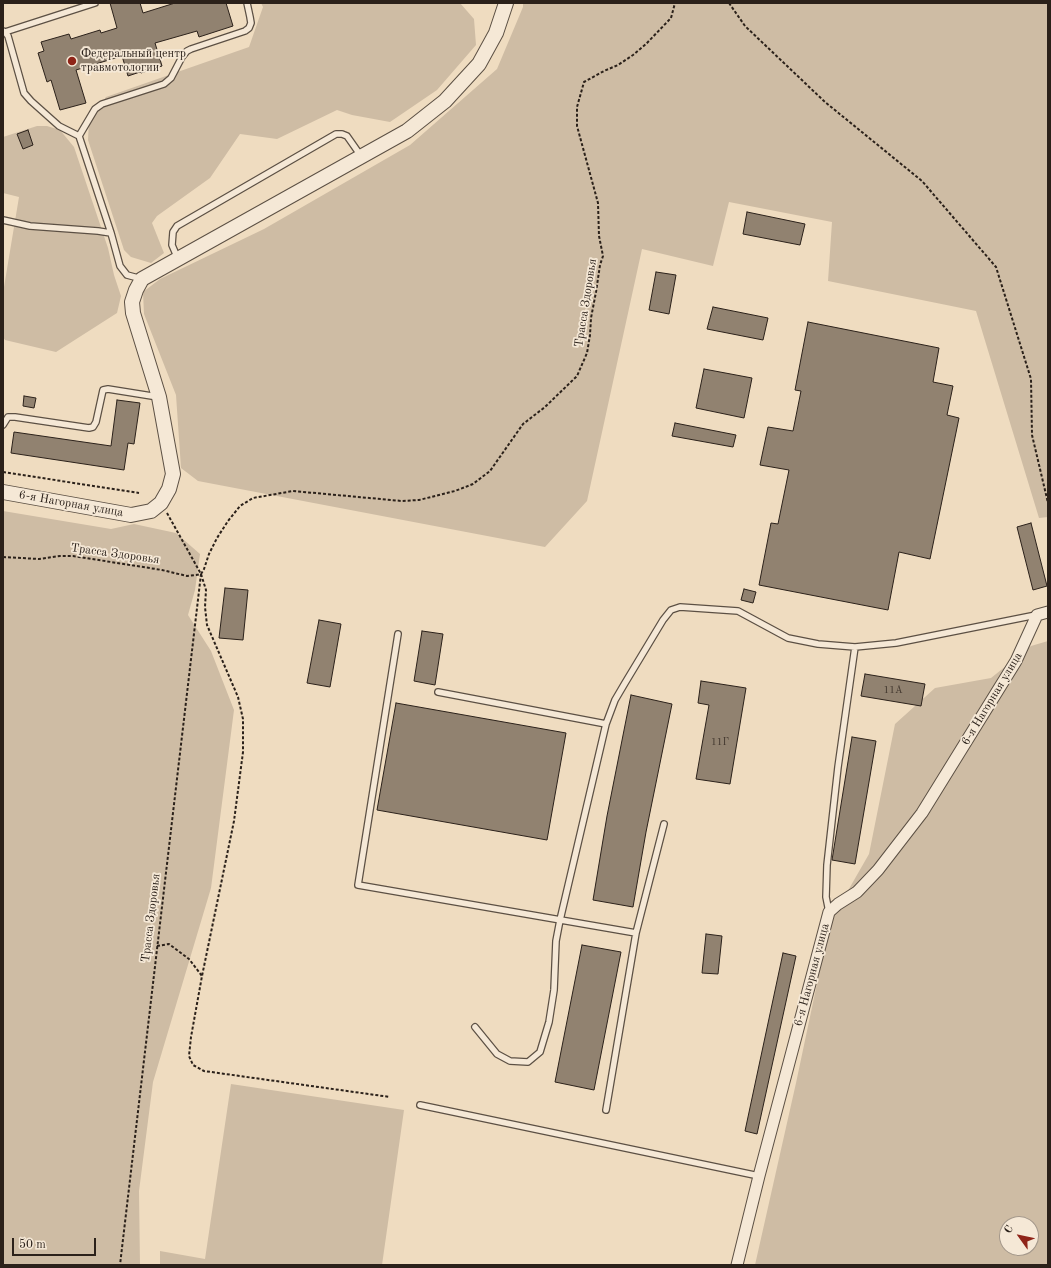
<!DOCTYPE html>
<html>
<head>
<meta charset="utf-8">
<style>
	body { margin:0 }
	#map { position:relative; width:1051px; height:1268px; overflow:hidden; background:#efdcc0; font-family:"Old Standard TT",serif }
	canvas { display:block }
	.frame { position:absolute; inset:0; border:4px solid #2b211a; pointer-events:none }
	.north { position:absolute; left:999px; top:1216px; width:40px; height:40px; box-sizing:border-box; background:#f5e8d6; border:1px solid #a4988b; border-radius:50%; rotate:303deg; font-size:11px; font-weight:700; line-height:16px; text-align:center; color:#2b211a }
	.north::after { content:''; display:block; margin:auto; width:14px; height:18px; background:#8f2418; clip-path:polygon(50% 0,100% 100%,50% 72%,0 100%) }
	.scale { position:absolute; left:12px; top:1238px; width:84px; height:18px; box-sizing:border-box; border:2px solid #2b211a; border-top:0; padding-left:5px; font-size:12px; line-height:14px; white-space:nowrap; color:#2b211a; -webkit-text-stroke:3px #f5e8d6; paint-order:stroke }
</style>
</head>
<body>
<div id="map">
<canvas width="1051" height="1268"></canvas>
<div class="frame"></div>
<div class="north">С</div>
<div class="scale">50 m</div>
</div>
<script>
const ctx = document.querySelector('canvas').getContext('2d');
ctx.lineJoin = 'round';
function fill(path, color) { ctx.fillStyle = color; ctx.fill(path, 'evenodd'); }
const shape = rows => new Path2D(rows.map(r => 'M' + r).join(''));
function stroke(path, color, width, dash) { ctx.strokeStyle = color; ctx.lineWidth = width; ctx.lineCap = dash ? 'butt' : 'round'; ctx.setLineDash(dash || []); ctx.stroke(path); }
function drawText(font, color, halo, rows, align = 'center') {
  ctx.font = font + ' "Old Standard TT",serif'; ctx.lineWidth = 3.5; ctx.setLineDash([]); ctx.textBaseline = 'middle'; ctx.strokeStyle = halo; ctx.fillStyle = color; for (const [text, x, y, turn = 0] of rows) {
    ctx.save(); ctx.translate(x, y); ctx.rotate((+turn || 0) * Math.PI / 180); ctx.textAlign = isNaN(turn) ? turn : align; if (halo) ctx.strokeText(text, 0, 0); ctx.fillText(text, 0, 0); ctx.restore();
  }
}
fill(shape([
	[261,3,460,3,474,19,476,45,437,90,390,122,352,115,337,110,277,139,240,134,210,178,157,216,152,223,164,253,151,263,131,257,124,250,88,140,89,121,106,97,249,47,263,7],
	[523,3,1048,3,1048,517,1039,518,976,311,828,281,832,222,729,202,713,266,642,249,587,501,545,547,198,481,181,468,176,395,144,314,143,292,160,279,264,229,410,145,497,69,523,7],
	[37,126,47,126,60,130,74,147,108,248,114,275,121,296,117,313,56,352,5,340,3,337,3,293,19,197,3,193,3,137],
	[3,511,111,529,134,524,176,533,200,554,195,590,188,615,211,651,234,710,211,888,153,1082,139,1191,140,1265,3,1265],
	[1048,641,1048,1265,755,1265,796,1083,830,922,869,854,895,724,935,688,991,678,1031,646],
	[1007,1224,1031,1224,1031,1248,1007,1248],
	[231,1084,404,1110,382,1265,160,1265,160,1251,205,1259]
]), '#cebca4');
const building = shape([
	[110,3,140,3,143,13,175,3,226,3,233,26,199,37,197,31,155,43,162,66,141,73,140,72,128,76,122,56,76,70,86,103,60,110,51,80,47,82,38,53,44,51,41,42,69,34,71,39,100,30,101,33,117,28,110,3],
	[28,130,33,145,23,149,17,134,28,130],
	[747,212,805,224,800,245,743,234,747,212],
	[656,272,676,275,669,314,649,310,656,272],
	[713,307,768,318,763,340,707,329,713,307],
	[808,322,939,348,933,382,953,386,947,415,959,418,930,559,899,552,888,610,759,585,771,523,778,524,789,470,760,465,768,427,793,431,801,391,795,390,808,322],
	[704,369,752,378,744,418,696,408,704,369],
	[24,396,36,398,34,408,23,406,24,396],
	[117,400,140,403,134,444,128,443,124,470,11,453,14,432,111,446,117,400],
	[675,423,736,435,733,447,672,436,675,423],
	[1031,523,1047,586,1033,590,1017,527,1031,523],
	[225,588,248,590,243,640,219,638,225,588],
	[744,589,756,592,753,603,741,600,744,589],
	[319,620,341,624,330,687,307,683,319,620],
	[422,631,443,634,435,685,414,681,422,631],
	[865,674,925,684,921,706,861,696,865,674],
	[701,681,746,688,730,784,696,779,709,705,698,703,701,681],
	[631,695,672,704,646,832,633,907,593,900,607,816,631,695],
	[396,703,566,733,547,840,377,810,396,703],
	[852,737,876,741,855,864,832,860,852,737],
	[706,934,722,936,718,974,702,973,706,934],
	[582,945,621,952,594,1090,555,1082,582,945],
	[783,953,796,956,757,1134,745,1131,783,953]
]);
fill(building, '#918270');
stroke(building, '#2b211a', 1);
const service = shape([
	[3,31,5,32,8,36,24,93,31,101,59,126,79,136,111,233],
	[5,32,95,3],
	[79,136,95,109,102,104,164,84,171,78,182,57,187,51,191,49,245,31,249,28,251,23,250,17,247,3],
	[3,220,30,226,98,231,111,233,120,266,127,275,142,279],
	[178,259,172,245,173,232,177,226,336,134,342,134,347,136,361,156],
	[3,425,8,417,15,417,89,428,93,427,96,422,103,390,108,389,158,397],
	[398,634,358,885,636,933],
	[438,692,606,724],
	[829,912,826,897,827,865,838,767,855,647],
	[475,1027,497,1054,510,1061,528,1062,540,1052,549,1022,554,990,556,941,560,920,606,724,615,700,625,683,663,620,671,610,680,607,738,611,788,638,818,644,855,647,896,643,1036,615],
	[420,1105,759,1176],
	[606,1110,636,933,664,824]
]);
const minor = shape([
	[737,1265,759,1176,829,912,838,904,857,892,878,870,922,813,1016,661,1037,615,1048,612]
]);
const tertiary = shape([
	[3,492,131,515,151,511,161,503,169,489,173,474,159,397,133,313,132,302,136,290,142,279,407,131,445,101,479,64,496,33,506,3]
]);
stroke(service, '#5c5044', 8);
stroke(minor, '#5c5044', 13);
stroke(tertiary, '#5c5044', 16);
stroke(shape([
	[729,3,745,26,825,102,922,181,996,267,1031,379,1032,435,1048,503],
	[3,472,139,493],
	[167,513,201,574,206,590,205,607,207,625,238,697,243,719,243,752,234,821,202,976,191,1037,189,1056,193,1065,204,1071,390,1097],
	[3,557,39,559,60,556,73,556,162,570,187,576,196,575,201,574,120,1265],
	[201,574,204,569,209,554,217,538,228,521,240,506,253,498,293,491,402,501,419,500,455,491,473,484,490,471,523,424,545,407,577,376,587,353,590,335,591,318,596,292,600,265,603,256,599,236,598,203,577,126,577,107,584,82,604,71,618,65,633,55,646,44,671,18,675,3],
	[157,946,169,944,189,959,202,976]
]), '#2b211a', 2, [3, 2]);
stroke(service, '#f5e8d6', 5.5);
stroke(minor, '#f5e8d6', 11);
stroke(tertiary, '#f5e8d6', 14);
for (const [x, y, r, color] of [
	[72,61,5,"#8f2418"]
]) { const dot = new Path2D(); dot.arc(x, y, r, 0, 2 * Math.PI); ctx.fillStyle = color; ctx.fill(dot); stroke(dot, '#f5e8d6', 1.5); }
drawText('10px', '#443930', null, [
	["11А",893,690],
	["11Г",720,742]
]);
drawText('12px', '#2b211a', '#f5e8d6', [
	["Федеральный центр",81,54],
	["травмотологии",81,68]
], 'left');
drawText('12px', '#2b211a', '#f5e8d6', [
	["Трасса Здоровья",586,303,-81],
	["6-я Нагорная улица",71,504,10],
	["Трасса Здоровья",115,554,8],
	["6-я Нагорная улица",992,699,-59],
	["Трасса Здоровья",151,918,-83],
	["6-я Нагорная улица",812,975,-75]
]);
</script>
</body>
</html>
